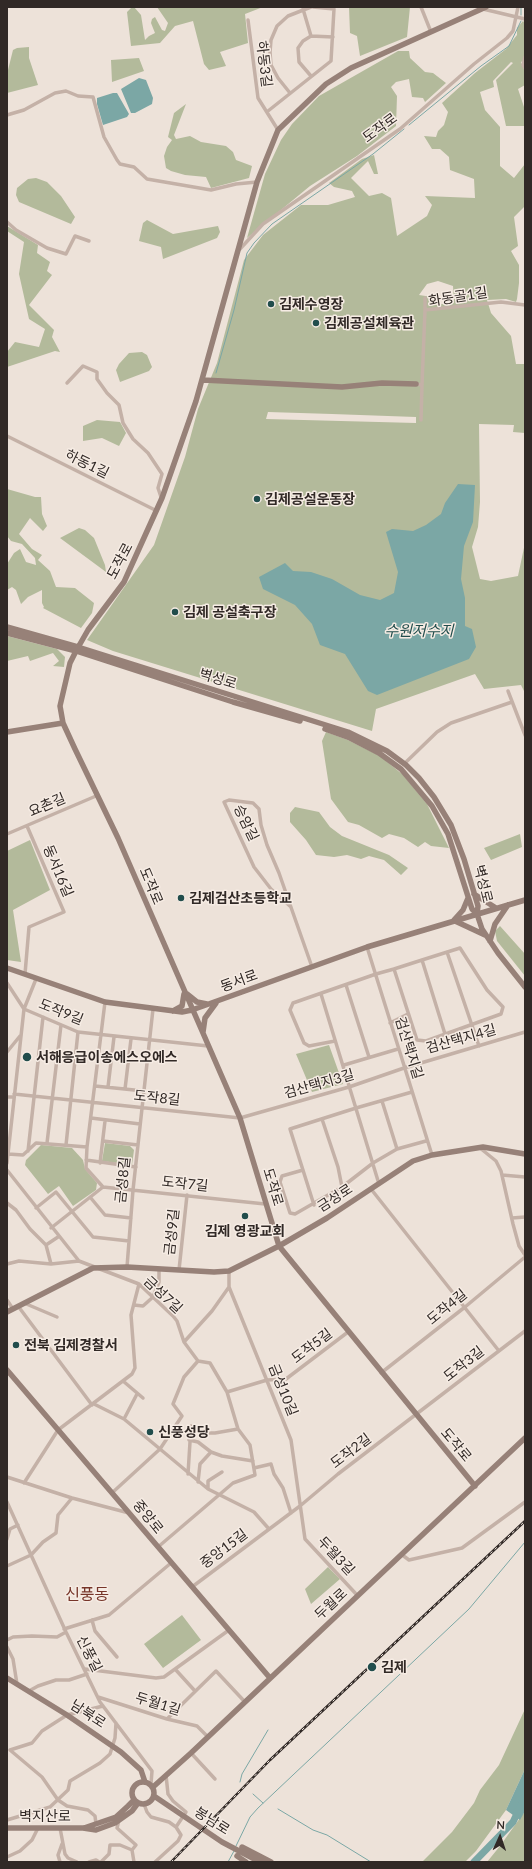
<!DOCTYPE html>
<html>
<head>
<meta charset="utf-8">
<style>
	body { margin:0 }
	#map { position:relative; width:532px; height:1869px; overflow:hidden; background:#ede2d9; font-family:Lato,sans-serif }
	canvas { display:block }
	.frame { position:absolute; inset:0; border:8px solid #312926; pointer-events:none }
	.north { position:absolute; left:480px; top:1817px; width:40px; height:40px; -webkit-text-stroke:3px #f6ece4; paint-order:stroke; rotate:3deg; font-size:11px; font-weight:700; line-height:16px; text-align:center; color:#312926 }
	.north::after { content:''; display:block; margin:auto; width:14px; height:18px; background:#312926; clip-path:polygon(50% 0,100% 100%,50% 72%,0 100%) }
</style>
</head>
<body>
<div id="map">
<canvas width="532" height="1869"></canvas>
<div class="frame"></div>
<div class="north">N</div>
</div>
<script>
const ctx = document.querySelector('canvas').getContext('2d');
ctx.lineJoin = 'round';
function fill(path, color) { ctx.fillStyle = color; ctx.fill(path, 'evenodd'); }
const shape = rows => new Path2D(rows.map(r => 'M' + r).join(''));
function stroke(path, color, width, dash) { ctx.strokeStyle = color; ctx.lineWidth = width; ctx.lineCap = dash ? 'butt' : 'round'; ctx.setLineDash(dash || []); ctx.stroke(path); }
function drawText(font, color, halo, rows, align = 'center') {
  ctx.font = font + ' Lato,"Noto Sans KR",sans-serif'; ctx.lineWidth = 3; ctx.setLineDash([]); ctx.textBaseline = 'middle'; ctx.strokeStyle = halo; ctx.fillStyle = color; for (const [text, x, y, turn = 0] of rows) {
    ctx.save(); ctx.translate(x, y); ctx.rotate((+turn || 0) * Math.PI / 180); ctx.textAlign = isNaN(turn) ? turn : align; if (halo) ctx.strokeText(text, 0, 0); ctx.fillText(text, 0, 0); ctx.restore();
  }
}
fill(shape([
	[132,7,134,7,141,15,145,40,149,36,155,33,151,23,152,19,155,17,162,30,165,31,168,23,157,7,263,7,245,14,248,43,220,52,226,66,209,70,204,64,193,21,175,26,160,43,131,46,127,12],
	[349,7,410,7,407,37,360,56,357,36,350,33],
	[523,21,525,23,525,60,521,62,525,71,525,85,518,89,525,110,525,126,506,126,496,80,513,63,511,62,493,81,494,87,480,92,485,110,500,127,500,166,514,178,525,164,525,206,514,217,518,246,511,251,519,265,519,283,517,299,516,302,506,299,487,300,491,313,511,336,516,364,525,364,525,433,513,432,514,425,479,424,480,502,478,527,472,547,480,579,491,581,518,576,525,543,525,693,521,685,484,689,475,674,376,709,372,731,113,651,87,640,154,545,185,457,198,409,217,363,244,260,263,235,301,205,328,205,355,197,352,191,334,187,329,183,362,159,374,155,378,174,374,174,368,161,351,178,369,196,382,193,391,198,397,236,427,216,432,205,425,196,475,198,474,179,450,170,449,157,440,149,432,149,424,136,436,137,438,131,444,125,448,112,442,103,475,73,506,49,517,35,517,28],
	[438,281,453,286,454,303,433,305,432,297,419,295,427,284],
	[268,412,332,414,416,417,416,423,266,419],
	[29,47,29,58,38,85,7,93,7,74,13,50,17,48],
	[398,51,409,51,410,58,425,72,433,73,446,83,425,102,423,98,412,97,409,79,396,82,391,87,397,96,396,126,357,156,310,186,247,238,265,174,281,140,292,124,319,96],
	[139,58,144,71,112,82,111,60],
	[186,104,174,135,176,139,190,136,201,142,226,146,233,152,236,160,252,166,249,178,211,188,206,177,185,175,171,171,166,168,164,156,167,147,172,140,168,137,174,113],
	[36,178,47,182,61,196,75,217,71,224,19,202,16,195,17,188,28,179],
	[147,220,173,234,218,226,220,232,217,238,163,259,161,247,139,241,143,223],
	[7,226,38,245,37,253,50,262,47,271,52,275,29,305,54,330,52,337,60,352,55,351,7,367,7,352,15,342,39,347,45,329,29,319,19,274,24,242,7,231],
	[142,352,147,355,152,367,149,371,120,382,116,370,119,364,129,353],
	[97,420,120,422,126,433,119,446,102,438,83,441,83,426],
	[7,489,35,497,41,497,42,514,47,526,43,531,30,518,19,534,32,549,42,555,38,560,50,571,56,587,75,588,94,603,92,613,81,628,43,608,44,607,42,603,42,590,28,597,21,604,16,590,12,587,7,590,7,564,14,553,20,549,26,562,36,565,35,558,22,544,11,541,7,536],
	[79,528,85,530,94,538,105,565,106,572,60,538],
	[7,636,57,649,65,657,64,667,53,666,59,661,53,653,30,661,28,656,7,661],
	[326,732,348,740,380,756,402,774,427,804,449,848,431,846,425,842,418,847,404,838,389,834,382,838,359,825,348,822,331,799,322,741],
	[295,807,319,812,330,827,342,836,389,855,408,868,401,875,384,860,369,856,361,859,347,855,334,857,316,855,306,840,290,822,290,813],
	[520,834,522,847,491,860,484,848],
	[30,840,50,890,13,910,21,962,7,960,7,851],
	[500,926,525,954,525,976,497,941,495,931],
	[329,1045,343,1084,312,1092,296,1054],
	[105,1143,130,1146,134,1150,132,1165,102,1161],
	[41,1145,72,1148,83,1160,85,1169,97,1183,96,1190,73,1206,59,1186,48,1194,25,1165,26,1160],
	[328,1567,340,1579,311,1604,305,1589],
	[182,1615,201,1640,163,1668,144,1644],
	[525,1709,525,1769,506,1810,476,1851,465,1862,422,1862,452,1832,474,1803,480,1790,499,1765],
	[525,1811,525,1861,487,1862,500,1846]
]), '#b3ba9b');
fill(shape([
	[139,78,146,80,153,98,152,104,135,113,131,113,121,89],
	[113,93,117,93,129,114,127,117,103,125,97,104,97,98],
	[458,484,475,485,473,522,464,546,461,579,465,598,465,626,472,629,476,647,469,659,377,695,368,691,345,654,320,645,312,624,295,605,263,589,259,577,285,563,293,571,311,572,332,579,360,595,380,600,394,593,398,572,386,532,392,529,413,531,426,525,441,514,445,503],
	[525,1769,525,1811,520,1820,506,1810]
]), '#7ba7a5');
stroke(shape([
	[521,15,521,7],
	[409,125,481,66,509,46,521,21],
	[216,373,234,310,247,253,254,243,272,224,373,154,404,129],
	[240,1782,242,1774,268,1730],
	[253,1794,263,1803],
	[278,1809,313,1830,327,1835,371,1862],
	[236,1846,250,1817,258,1808,469,1609,525,1542],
	[228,1862,234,1851]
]), '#7ba7a5', 1);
stroke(shape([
	[474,1862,513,1822,525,1797]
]), '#7ba7a5', 7);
stroke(shape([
	[421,7,431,32],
	[303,9,311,36],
	[483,9,525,19],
	[248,20,258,98,278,130],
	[525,57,523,65,525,68],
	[311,76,299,62,298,48,303,41,311,36,333,37],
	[290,93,278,78,271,65,270,52,271,40,277,26,288,16,311,7],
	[268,111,331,61,334,9,313,7],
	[7,115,24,110,55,93,66,91,78,96,93,97,104,137,117,160,120,164,134,167,147,179,211,190,236,184,257,182],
	[7,222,16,230,47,248,66,254,75,236,89,241],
	[240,249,263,224,400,129,474,64,507,38,513,31,518,7],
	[425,310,425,298],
	[67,383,83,366,97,372,97,379,107,393,119,405,123,423,133,439,148,453,162,474,158,488,161,497],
	[416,384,422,385,425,310,501,302,525,305],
	[421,420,422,385],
	[7,436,157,511],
	[508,691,525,735],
	[404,764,437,732,451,723,512,702],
	[7,834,96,796],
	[291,907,271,889,254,867,224,802,229,800,253,803,259,809,261,825,267,845,279,873,293,913,312,967],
	[367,947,432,1155],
	[447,952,479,1046],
	[422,960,445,1034],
	[25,974,29,927,64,912,27,826],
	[7,983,24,1009,78,1032,208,1046],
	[346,985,369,1057],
	[321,994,379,1184],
	[105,1002,87,1147,86,1168,103,1187,265,1204],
	[390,1023,408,1014],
	[335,1041,309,1046,304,1043,290,1010,293,1003,376,974,394,969,422,960,460,948,487,990,503,1007,501,1014,426,1041,417,1040,394,969],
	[7,1052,20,1036],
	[344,1065,398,1049],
	[95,1086,144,1091],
	[108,1087,114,1037],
	[125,1089,131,1039],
	[14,1094,240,1118,349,1087,404,1068,525,1032],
	[7,1097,14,1097],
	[382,1101,397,1149],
	[91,1118,140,1124],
	[322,1119,338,1167,342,1187],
	[103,1141,138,1145],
	[47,1143,61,1025],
	[66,1145,78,1032],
	[480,1148,496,1161,501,1171,513,1224,519,1246,525,1255],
	[28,1151,43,1017],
	[8,1154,23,1155,36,1143,87,1147],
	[86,1160,136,1167],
	[7,1163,24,1009,36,979],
	[100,1163,105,1121],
	[7,1170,79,1261,139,1284,173,1316,177,1321,184,1342,198,1361],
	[303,1170,282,1176,280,1182,290,1213,295,1214,342,1187,373,1163,397,1149,426,1141],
	[502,1175,525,1177],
	[371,1189,499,1351],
	[90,1197,105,1215,131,1218],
	[7,1203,16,1210,30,1229,46,1245,51,1264],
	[314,1205,290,1129,356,1108,412,1092],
	[36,1208,56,1192,93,1237,129,1241],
	[512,1218,525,1217],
	[51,1228,103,1187],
	[46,1245,58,1237],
	[7,1264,19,1261,51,1264,79,1261],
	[127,1267,133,1190,153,1009],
	[179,1270,187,1195],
	[229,1271,229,1287,291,1440,305,1539,357,1595],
	[7,1300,13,1309],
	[24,1303,57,1317],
	[134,1305,143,1306,153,1297,159,1282,159,1270],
	[18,1306,92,1405],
	[184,1342,212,1311,229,1287],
	[381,1373,465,1307,525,1257],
	[123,1381,143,1398],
	[227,1392,267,1380,286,1379,348,1332],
	[94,1404,124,1419,208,1489,254,1512,269,1529],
	[124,1419,137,1394],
	[189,1440,198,1442,211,1452,222,1456,253,1461],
	[254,1468,271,1464,274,1474,283,1488,291,1513],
	[188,1474,191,1426,206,1428,206,1433,215,1433,238,1429],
	[7,1477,72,1498,129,1513],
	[198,1482,200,1464,211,1452],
	[24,1483,58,1430,132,1374,135,1368,131,1315,139,1284],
	[208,1489,208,1481,222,1472],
	[113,1492,160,1449,182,1416,173,1404,184,1377,198,1361],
	[7,1502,66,1632,100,1702,152,1771,151,1784],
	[7,1539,10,1529,18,1525],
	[158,1547,233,1483,255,1475,250,1445,238,1429,227,1392,210,1363,198,1361],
	[401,1554,409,1560,462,1548,525,1502],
	[7,1566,31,1555,43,1542,56,1533,58,1515,72,1498],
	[192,1587,300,1506,338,1474,525,1331],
	[92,1620,95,1631,117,1657],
	[64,1629,109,1615,171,1563],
	[7,1640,13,1637,32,1636,57,1637,66,1632],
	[7,1647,13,1659,17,1684],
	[85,1669,156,1678,164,1677,229,1630],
	[175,1669,195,1691],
	[29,1691,38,1686,56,1680,69,1680,87,1674],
	[98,1697,167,1719,197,1726,208,1737],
	[167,1719,216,1671,245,1702],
	[191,1753,215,1779],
	[166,1775,168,1794,173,1801,186,1812,176,1827],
	[144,1804,147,1812,151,1817,169,1822,176,1827,181,1835,178,1841,155,1862],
	[7,1820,50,1807,68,1790,70,1781,100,1763,110,1754,115,1738,116,1723],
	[119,1820,117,1828,136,1845,132,1850,134,1862],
	[96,1824,95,1816,88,1810,67,1806,58,1800,42,1777,10,1750,32,1743,42,1731,67,1715,103,1706],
	[60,1828,65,1854,68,1858,77,1862],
	[7,1857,20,1851,32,1840,38,1828],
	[60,1862,58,1855,62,1844],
	[89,1862,96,1860,99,1862],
	[101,1862,109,1854,110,1845,120,1845,132,1850]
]), '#c4b1a7', 3.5);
stroke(shape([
	[203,380,342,387,382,383,416,384],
	[7,627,78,647,348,732,387,751,406,765,419,778,434,797,451,825,464,859,478,906,477,914,482,929,498,953,525,987],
	[7,633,76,651,233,702,300,721],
	[325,729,350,738,379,753,401,769,432,806,448,834,472,909,477,914],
	[7,732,63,723],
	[474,894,496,908],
	[454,920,463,910,468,898],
	[455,921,485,935],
	[490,941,495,924,508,905],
	[7,968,105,1002,182,1012,192,1010,367,947,525,900],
	[187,994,197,1002,207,1004],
	[173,1011,182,1006,184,994],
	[203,1032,205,1018,216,1003],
	[7,1312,93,1268,127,1267,214,1272,229,1271,279,1246,327,1218,413,1161,432,1155,483,1147,525,1154],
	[7,1370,270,1678],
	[475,1486,279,1246,240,1118,118,838,75,749,63,723,60,706,70,663,76,651,88,630,124,582,162,498,196,401,257,182,278,130,326,84,351,68,486,7],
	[7,1678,67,1715,121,1752,141,1770,145,1782],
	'132 1793a11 11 0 1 1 22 0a11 11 0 1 1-22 0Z',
	[153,1787,191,1753,525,1438],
	[154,1796,222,1842,260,1862],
	[7,1828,83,1828,96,1830,115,1823,132,1811,138,1803],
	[84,1828,116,1817,128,1806,134,1800,133,1797],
	[242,1847,271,1862],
	[237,1856,246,1862]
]), '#978178', 5.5);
const rail = shape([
	[171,1862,270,1760,525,1521]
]);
stroke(rail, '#312926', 2.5);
stroke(rail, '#f6ece4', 1, [3]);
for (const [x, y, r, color] of [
	[271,304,4,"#214d4c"],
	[316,323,4,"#214d4c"],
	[257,499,4,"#214d4c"],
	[175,612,4,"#214d4c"],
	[181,898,4,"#214d4c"],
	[27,1057,5,"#214d4c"],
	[245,1216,4,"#214d4c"],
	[16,1345,4,"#214d4c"],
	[150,1432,4,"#214d4c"],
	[372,1667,5,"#214d4c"]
]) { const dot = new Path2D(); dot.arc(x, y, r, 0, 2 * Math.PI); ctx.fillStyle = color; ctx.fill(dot); stroke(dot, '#f6ece4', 1.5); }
drawText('14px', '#312926', '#f6ece4', [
	["하동3길",264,64,83],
	["도작로",380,128,-36],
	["화동골1길",458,297,-9],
	["하동1길",87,464,26],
	["도작로",120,561,-62],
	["벽성로",218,679,17],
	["요촌길",47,805,-23],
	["승암길",246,823,64],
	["동서16길",58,871,67],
	["벽성로",483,884,76],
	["도작로",151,886,67],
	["동서로",239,981,-20],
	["도작9길",61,1012,22],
	["검산택지4길",461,1039,-16],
	["검산택지길",409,1048,73],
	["검산택지3길",319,1084,-16],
	["도작8길",157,1098,6],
	["금성8길",123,1180,-84],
	["도작7길",185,1184,6],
	["도작로",273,1187,73],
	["금성로",335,1198,-33],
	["금성9길",172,1232,-84],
	["금성7길",163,1295,43],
	["도작4길",447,1307,-39],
	["도작5길",312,1346,-37],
	["도작3길",464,1364,-38],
	["금성10길",283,1390,68],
	["도작로",456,1445,50],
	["도작2길",351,1451,-37],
	["중앙로",148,1517,51],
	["중앙15길",224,1549,-37],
	["두월3길",336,1556,47],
	["두월로",331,1604,-43],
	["신풍길",89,1654,63],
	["두월1길",158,1704,17],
	["남북로",88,1714,33],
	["벽지산로",45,1816],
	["봉남로",212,1821,32]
]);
drawText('bold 14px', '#312926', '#f6ece4', [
	["김제수영장",279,304],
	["김제공설체육관",324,323],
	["김제공설운동장",265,499],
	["김제 공설축구장",183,612],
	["김제검산초등학교",189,898],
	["서해응급이송에스오에스",36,1057],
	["김제 영광교회",245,1231,"center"],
	["전북 김제경찰서",24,1345],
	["신풍성당",158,1432],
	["김제",381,1667]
], 'left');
drawText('italic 15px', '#214d4c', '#f6ece4', [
	["수원저수지",419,631]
]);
drawText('16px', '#763529', '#f6ece4', [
	["신풍동",87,1595]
]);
</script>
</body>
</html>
